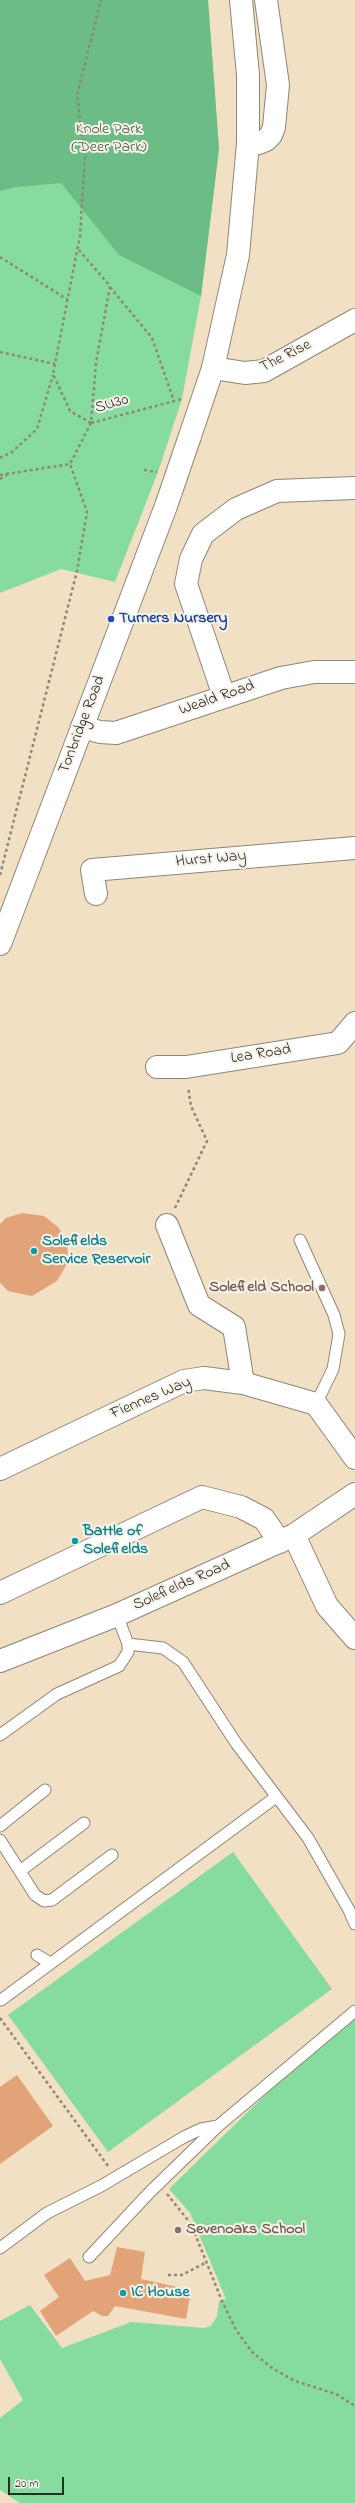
<!DOCTYPE html>
<html>
<head>
<meta charset="utf-8">
<style>
	body { margin:0 }
	#map { position:relative; width:355px; height:2503px; overflow:hidden; background:#f1e0c3; font-family:"Indie Flower",sans-serif }
	canvas { display:block }
	.scale { position:absolute; left:8px; top:2477px; width:56px; height:18px; box-sizing:border-box; border:2px solid #2b2b2b; border-top:0; padding-left:5px; font-size:12px; line-height:14px; white-space:nowrap; color:#2b2b2b; -webkit-text-stroke:3px #f7f3e8; paint-order:stroke }
</style>
</head>
<body>
<div id="map">
<canvas width="355" height="2503"></canvas>
<div class="scale">20 m</div>
</div>
<script>
const ctx = document.querySelector('canvas').getContext('2d');
ctx.lineJoin = 'round';
function fill(path, color) { ctx.fillStyle = color; ctx.fill(path, 'evenodd'); }
const shape = rows => new Path2D(rows.map(r => 'M' + r).join(''));
function stroke(path, color, width, dash) { ctx.strokeStyle = color; ctx.lineWidth = width; ctx.lineCap = dash ? 'butt' : 'round'; ctx.setLineDash(dash || []); ctx.stroke(path); }
function drawText(font, color, halo, rows, align = 'center') {
  ctx.font = font + ' "Indie Flower",sans-serif'; ctx.lineWidth = 4; ctx.setLineDash([]); ctx.textBaseline = 'middle'; ctx.strokeStyle = halo; ctx.fillStyle = color; for (const [text, x, y, turn = 0] of rows) {
    ctx.save(); ctx.translate(x, y); ctx.rotate((+turn || 0) * Math.PI / 180); ctx.textAlign = isNaN(turn) ? turn : align; if (halo) ctx.strokeText(text, 0, 0); ctx.fillText(text, 0, 0); ctx.restore();
  }
}
fill(shape([
	[0,0,208,0,219,149,201,296,182,399,158,472,115,582,61,569,0,593],
	[233,1852,332,1989,108,2152,8,2015],
	[355,2007,355,2503,20,2503,0,2490,0,2418,23,2400,0,2359,0,2321,30,2305,62,2348,131,2322,204,2328,211,2326,217,2316,219,2301,226,2299,190,2213,169,2189]
]), '#86dc9f');
fill(shape([
	[0,0,208,0,219,149,201,296,119,255,61,183,17,187,0,191]
]), '#6cbc86');
fill(shape([
	[22,1213,44,1216,58,1227,67,1240,68,1262,57,1281,32,1296,8,1291,0,1283,0,1224,6,1218],
	[17,2075,53,2126,0,2164,0,2087],
	[117,2247,145,2252,141,2279,191,2290,186,2319,115,2306,108,2316,102,2316,93,2311,56,2336,40,2311,59,2297,44,2275,70,2258,85,2281,110,2275]
]), '#e2a379');
const service = shape([
	[300,1240,334,1315,339,1334,333,1369,316,1404],
	[128,1644,163,1648,183,1662,236,1743,308,1838,349,1910,355,1924],
	[0,1735,57,1694,119,1666,128,1652,128,1644,117,1615],
	[0,1826,45,1790],
	[0,1840,35,1895,44,1901,52,1900,112,1855],
	[20,1871,84,1823],
	[37,1955,50,1963],
	[1,2000,276,1797],
	[0,2248,47,2213,101,2186,184,2137,201,2129,218,2126],
	[89,2257,150,2192,218,2126,355,2011]
]);
const minor = shape([
	[248,143,259,143,266,140,271,135,274,127,278,85,266,0],
	[213,368,245,373,264,371,355,320],
	[224,696,186,584,191,559,203,534,236,509,277,491,355,488],
	[82,727,100,732,116,733,281,678,314,672,355,672],
	[96,894,92,870,355,848],
	[157,1067,186,1067,338,1043,355,1023],
	[167,1225,199,1305,234,1327,243,1383],
	[0,1469,184,1381,204,1378,243,1383,316,1404,355,1458],
	[294,1535,327,1606,355,1638],
	[0,1593,202,1497,241,1507,264,1519,280,1542],
	[0,1661,117,1615,294,1535,355,1494]
]);
const primary = shape([
	[190,436,213,368,238,255,248,143,248,75,241,0],
	[0,944,166,506]
]);
stroke(service, '#8e8677', 13);
stroke(minor, '#8e8677', 24);
stroke(primary, '#8e8677', 24);
stroke(shape([
	[0,257,68,300],
	[110,287,152,338,174,401],
	[0,352,55,364],
	[91,423,70,411,53,374,80,236,85,156,77,95,101,0],
	[91,423,182,399],
	[0,458,12,452,37,429,53,375],
	[144,470,157,472],
	[0,475,70,464,91,423,96,363,110,286,78,249],
	[0,479,7,475],
	[0,875,77,571,87,512,70,464],
	[175,1208,207,1141,191,1106,188,1087],
	[0,2018,108,2166],
	[167,2194,191,2224,222,2301,236,2330,252,2352,272,2368,295,2381,336,2394,355,2406],
	[168,2275,182,2275,205,2263]
]), '#8e8677', 2.5, [3, 3]);
stroke(service, '#fff', 11);
stroke(minor, '#fff', 22);
stroke(primary, '#fff', 22);
const primaryBridge = shape([
	[166,506,190,436]
]);
stroke(primaryBridge, '#8e8677', 24, []);
stroke(primaryBridge, '#fff', 22);
for (const [x, y, r, color] of [
	[111,619,4,"#1a4fb4"],
	[34,1251,4,"#0f9aa8"],
	[322,1288,4,"#8d6e63"],
	[75,1541,4,"#0f9aa8"],
	[178,2230,4,"#8d6e63"],
	[123,2293,4,"#0f9aa8"]
]) { const dot = new Path2D(); dot.arc(x, y, r, 0, 2 * Math.PI); ctx.fillStyle = color; ctx.fill(dot); stroke(dot, '#f7f3e8', 1.5); }
drawText('16px', '#425748', '#f7f3e8', [
	["Knole Park",109,130],
	["(Deer Park)",109,148]
]);
drawText('16px', '#2b2b2b', '#f7f3e8', [
	["The Rise",286,357,-27],
	["SU30",112,405,-16],
	["Weald Road",217,699,-19],
	["Tonbridge Road",83,725,-69],
	["Hurst Way",211,860,-5],
	["Lea Road",261,1055,-9],
	["Fiennes Way",151,1399,-23],
	["Solefields Road",182,1586,-24]
]);
drawText('bold 16px', '#164399', '#f7f3e8', [
	["Turners Nursery",119,619]
], 'left');
drawText('bold 16px', '#0d838f', '#f7f3e8', [
	["Solefields",42,1242],
	["Service Reservoir",42,1260],
	["Battle of",83,1532],
	["Solefields",83,1550],
	["IC House",131,2293]
], 'left');
drawText('bold 16px', '#785e54', '#f7f3e8', [
	["Solefield School",314,1288],
	["Sevenoaks School",186,2230,"left"]
], 'right');
</script>
</body>
</html>
